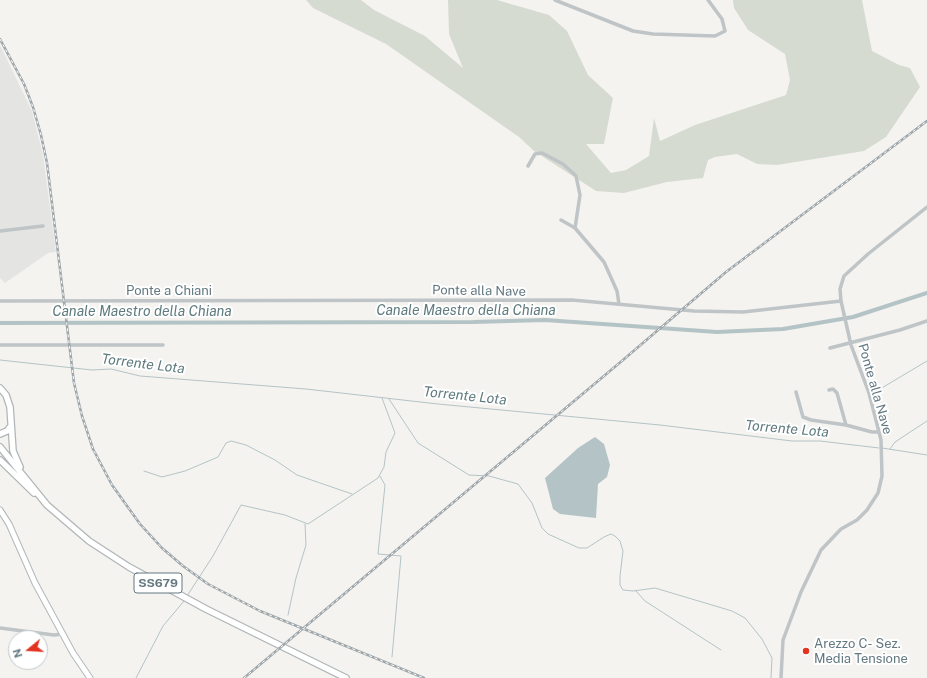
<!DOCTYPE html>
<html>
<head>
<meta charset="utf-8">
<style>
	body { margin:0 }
	#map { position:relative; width:927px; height:678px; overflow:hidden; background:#f4f3f0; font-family:"Public Sans",sans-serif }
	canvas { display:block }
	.north { position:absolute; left:8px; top:630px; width:40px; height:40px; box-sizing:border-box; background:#fff; border:1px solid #c1c9cd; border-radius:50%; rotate:252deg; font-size:11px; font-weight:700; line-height:16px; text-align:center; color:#637881 }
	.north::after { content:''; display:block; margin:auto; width:14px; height:18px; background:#e33321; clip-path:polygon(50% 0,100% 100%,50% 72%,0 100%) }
</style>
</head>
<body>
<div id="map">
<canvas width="927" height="678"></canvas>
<div class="north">N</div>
</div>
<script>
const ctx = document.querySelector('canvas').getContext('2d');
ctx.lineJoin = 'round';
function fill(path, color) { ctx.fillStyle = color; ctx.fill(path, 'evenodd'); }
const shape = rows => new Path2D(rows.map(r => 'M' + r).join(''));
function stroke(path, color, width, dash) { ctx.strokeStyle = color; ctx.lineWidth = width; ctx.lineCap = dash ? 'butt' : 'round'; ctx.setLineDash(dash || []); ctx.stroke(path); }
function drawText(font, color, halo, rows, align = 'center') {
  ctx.font = font + ' "Public Sans",sans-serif'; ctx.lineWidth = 4; ctx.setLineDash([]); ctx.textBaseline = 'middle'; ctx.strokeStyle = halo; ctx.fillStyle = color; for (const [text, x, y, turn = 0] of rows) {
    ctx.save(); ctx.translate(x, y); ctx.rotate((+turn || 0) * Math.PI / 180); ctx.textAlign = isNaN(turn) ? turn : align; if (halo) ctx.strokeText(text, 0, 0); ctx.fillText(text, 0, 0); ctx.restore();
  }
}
fill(shape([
	[0,45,32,111,43,155,56,252,48,253,5,283,0,278]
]), '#e4e5e3');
fill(shape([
	[306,0,361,0,374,10,425,36,463,68,449,34,448,0,497,0,549,15,567,31,588,75,613,98,604,144,586,144,611,173,626,170,649,156,654,118,660,141,695,125,786,95,790,80,785,54,748,30,734,8,733,0,862,0,872,51,899,65,910,68,920,87,886,137,864,151,777,165,757,164,737,154,715,157,708,160,703,178,667,182,624,193,596,191,534,151,519,137,386,44,313,8]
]), '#d6dbd1');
fill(shape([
	[595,437,604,444,610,465,607,477,598,484,596,518,560,514,553,509,545,478,578,448]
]), '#b4c3c6');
stroke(shape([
	[0,360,92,370,111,369,140,376,306,389,438,404,660,425,792,441,820,441,879,448],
	[870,395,927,361],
	[389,399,418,443,469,475,489,476,518,484,532,503,542,528,548,534,579,548,587,548,604,537,611,534,615,536,620,541,623,551,620,576,620,585,623,590,633,591,655,588,732,611,745,618,762,639,772,658,771,678],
	[882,448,927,455],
	[890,449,895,442,927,421],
	[144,471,162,477,185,471,218,457,226,443,231,441,246,445,275,460,297,475,352,494],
	[380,476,385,485,378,554,401,556,392,657],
	[636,591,645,601,721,650],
	[187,596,213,556,241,505,285,515,308,524,378,478,384,467,386,452,395,433,382,398],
	[288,615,296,578,306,545,305,524],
	[136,678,163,626,184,601]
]), '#b4c3c6', 1);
stroke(shape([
	[0,323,473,322,545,320,717,332,783,329,853,317,927,293]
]), '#b4c3c6', 4);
const secondary = shape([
	[0,510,9,524,35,583,73,653,90,678]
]);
const primary = shape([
	[0,388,6,395,10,407,13,451,20,467],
	[0,434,7,431,11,426],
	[0,447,47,505,89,541,129,567,206,609,346,678],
	[0,460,34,493]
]);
stroke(secondary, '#b1b8bb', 7);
stroke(primary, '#b0b6b8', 8);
stroke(shape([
	[555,0,633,31,653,34,715,36,725,31,722,19,708,0],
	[528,166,535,154,542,153,563,164,576,176,580,195,575,228],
	[561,220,575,228,604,262,617,291,619,304],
	[0,231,43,226],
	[0,301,572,300,694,311,743,312,841,301],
	[0,345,163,345],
	[830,348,900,330,927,321],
	[829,390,833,389,837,393,846,425,872,432,879,432],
	[796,392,803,417,811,420,846,425],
	[0,628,54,635,62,634],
	[781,678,783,640,801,592,821,550,841,529,857,520,867,510,878,493,882,476,881,440,878,428,869,393,851,345,841,301,840,289,844,276,868,254,927,207]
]), '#bfc4c6', 3.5);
stroke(secondary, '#fff', 5);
stroke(primary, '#fff', 5.5);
const rail = shape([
	[0,39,24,84,33,107,41,135,47,163,74,383,82,416,93,449,112,485,140,524,162,548,183,566,208,584,260,611,424,678],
	[244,678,623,360,726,272,927,121]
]);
stroke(rail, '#9ea6aa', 2.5);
stroke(rail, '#fff', 1, [3]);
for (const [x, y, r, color] of [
	[806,651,4,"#e33321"]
]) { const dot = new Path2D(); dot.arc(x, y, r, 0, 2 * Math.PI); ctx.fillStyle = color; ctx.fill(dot); stroke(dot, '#fff', 1.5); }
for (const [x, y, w] of [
	[158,583,48]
]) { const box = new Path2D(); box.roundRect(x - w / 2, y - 10, w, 20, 3); ctx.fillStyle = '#fff'; ctx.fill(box); stroke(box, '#637881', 1); }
drawText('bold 12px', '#637881', null, [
	["SS679",158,583]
]);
drawText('13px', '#637881', '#fff', [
	["Ponte a Chiani",169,291],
	["Ponte alla Nave",479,291,1],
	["Ponte alla Nave",875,389,74]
]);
drawText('13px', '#637881', '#fff', [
	["Arezzo C- Sez.",814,644],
	["Media Tensione",814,659]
], 'left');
drawText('italic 14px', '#5f7b7f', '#fff', [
	["Canale Maestro della Chiana",466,311],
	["Canale Maestro della Chiana",142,312],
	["Torrente Lota",143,364,7],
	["Torrente Lota",465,396,6],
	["Torrente Lota",787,429,5]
]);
</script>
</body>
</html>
